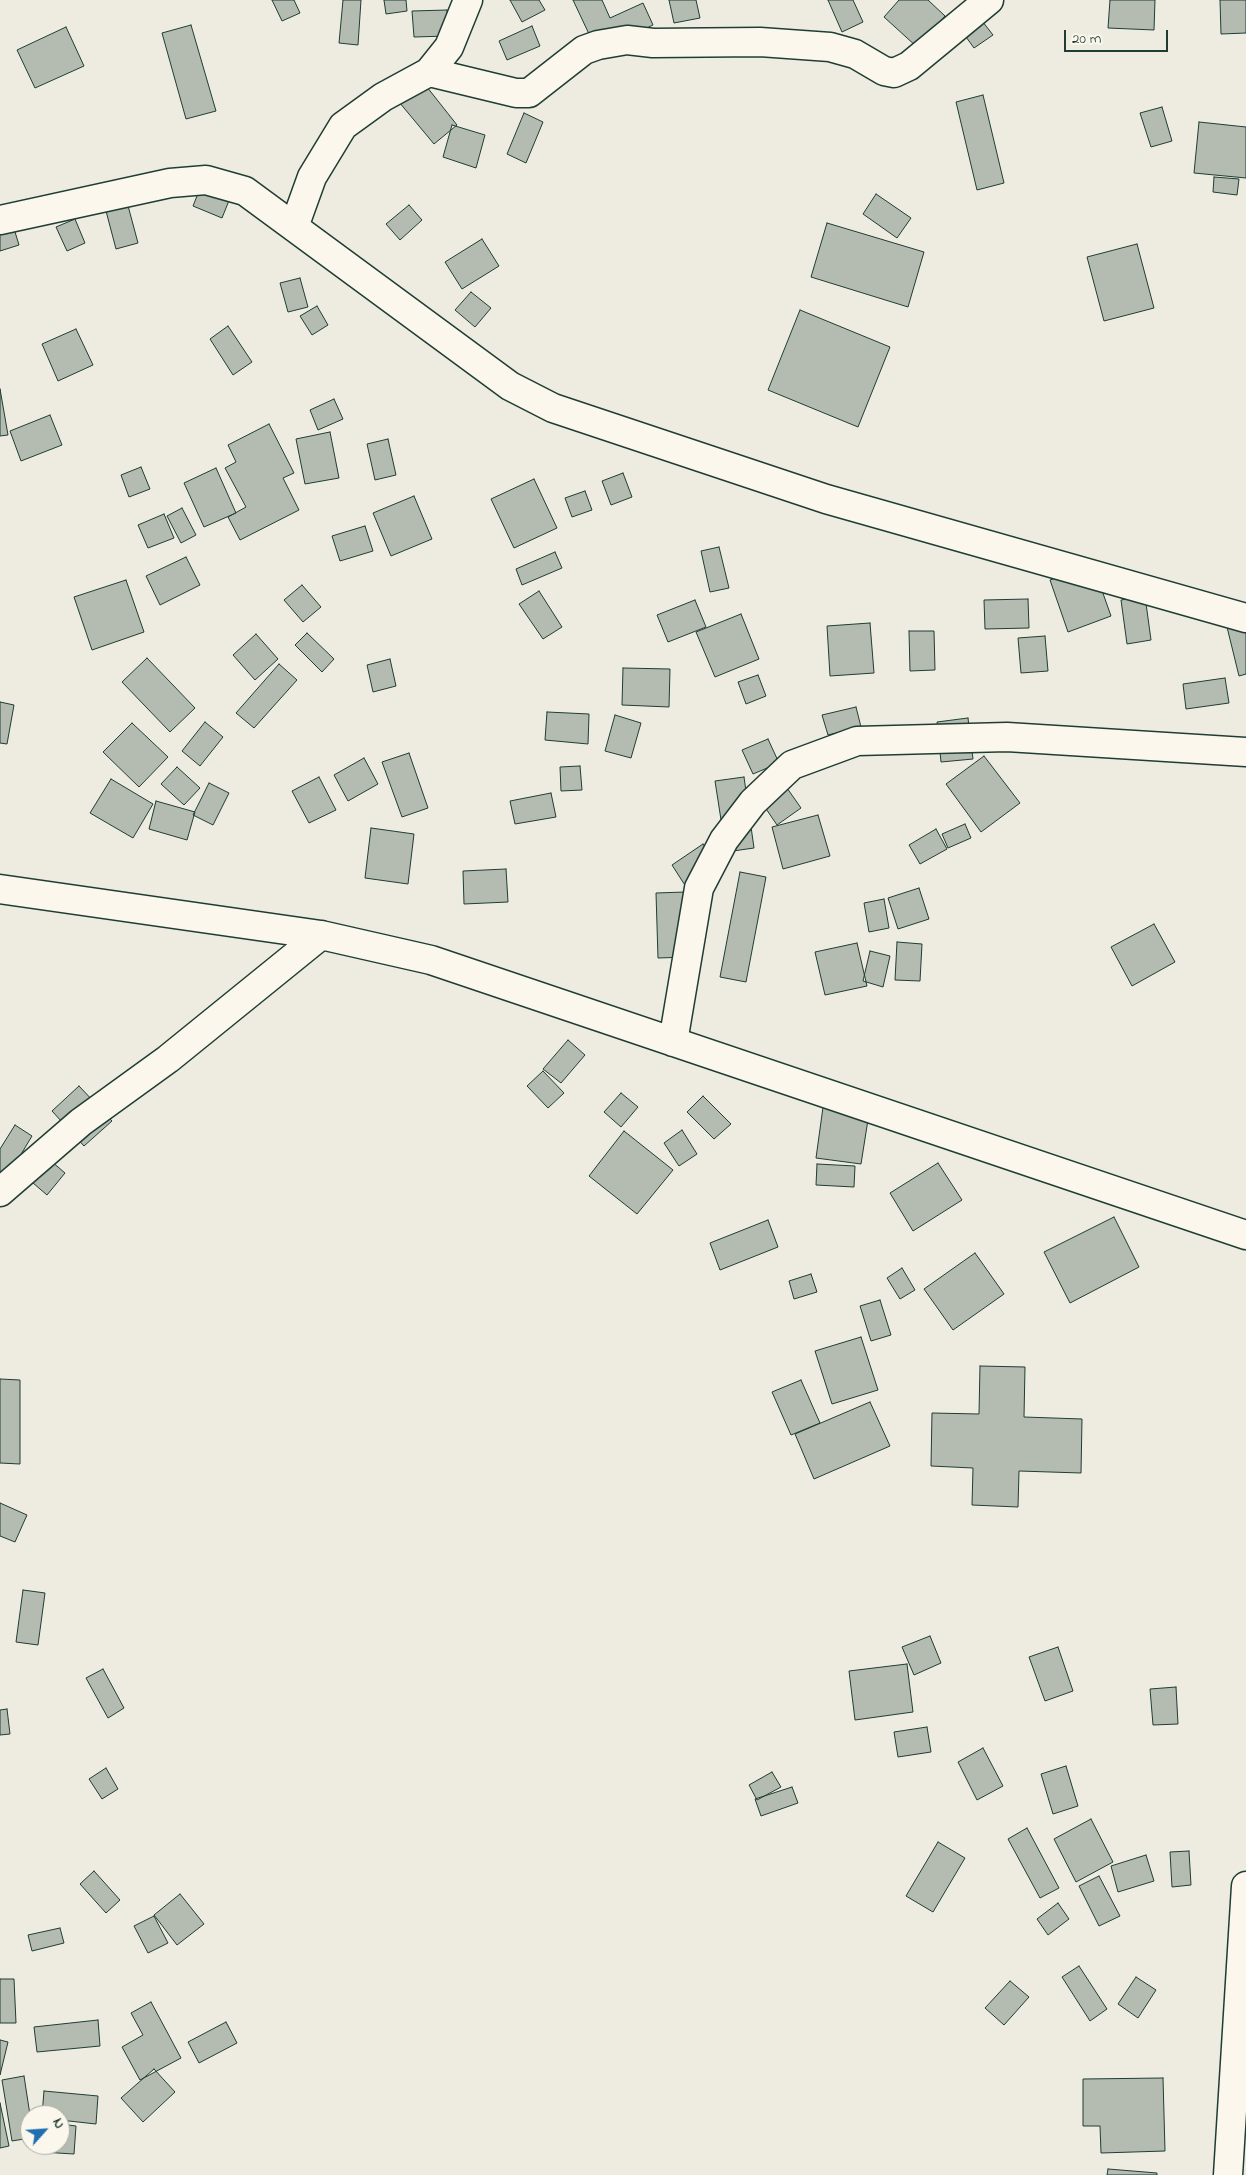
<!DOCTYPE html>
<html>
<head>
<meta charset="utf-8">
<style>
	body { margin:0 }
	#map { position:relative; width:1246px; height:2175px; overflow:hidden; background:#eeece1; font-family:"Indie Flower",sans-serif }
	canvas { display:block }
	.north { position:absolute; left:20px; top:2105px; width:50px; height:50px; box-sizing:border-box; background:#fbf7ec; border:1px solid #a3ada2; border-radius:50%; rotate:64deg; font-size:14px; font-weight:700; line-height:20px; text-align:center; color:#1f3d34 }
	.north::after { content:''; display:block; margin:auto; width:18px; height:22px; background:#1f6fb2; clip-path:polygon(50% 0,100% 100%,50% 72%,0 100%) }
	.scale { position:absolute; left:1064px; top:30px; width:104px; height:22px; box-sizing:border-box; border:2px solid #1f3d34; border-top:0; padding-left:6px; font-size:15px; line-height:18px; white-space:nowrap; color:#1f3d34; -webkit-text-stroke:4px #fbf7ec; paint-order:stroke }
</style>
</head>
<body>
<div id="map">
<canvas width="1246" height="2175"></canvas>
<div class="north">N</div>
<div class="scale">20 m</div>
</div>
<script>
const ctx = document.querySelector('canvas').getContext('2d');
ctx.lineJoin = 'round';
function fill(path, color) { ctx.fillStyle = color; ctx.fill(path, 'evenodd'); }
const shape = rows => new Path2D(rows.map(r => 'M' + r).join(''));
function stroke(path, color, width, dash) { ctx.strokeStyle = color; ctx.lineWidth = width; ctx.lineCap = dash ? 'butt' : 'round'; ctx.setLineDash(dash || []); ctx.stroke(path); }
const building = shape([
	[272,0,294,0,300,13,282,21,272,0],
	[343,0,361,0,358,45,339,43,343,0],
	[384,0,406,0,407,11,386,14,384,0],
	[510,0,539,0,545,10,522,22,510,0],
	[573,0,602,0,610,18,643,3,653,25,597,51,573,0],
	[669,0,696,0,700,18,674,23,669,0],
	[828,0,853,0,863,22,842,32,828,0],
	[899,0,928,0,945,16,917,47,884,17,899,0],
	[1110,0,1155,0,1154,30,1108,28,1110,0],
	[1220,0,1246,0,1246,33,1221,34,1220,0],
	[447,10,448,36,414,37,412,11,447,10],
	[979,17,993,35,974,48,961,30,979,17],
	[191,25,216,111,186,119,162,33,191,25],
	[532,26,540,46,507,60,499,41,532,26],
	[66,27,84,66,35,88,17,50,66,27],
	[423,82,457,125,434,144,399,102,423,82],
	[983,95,1004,183,977,190,956,102,983,95],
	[1162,107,1172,141,1151,147,1140,113,1162,107],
	[524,113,543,122,526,163,507,154,524,113],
	[1199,122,1246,127,1246,178,1194,173,1199,122],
	[452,125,485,135,476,168,443,157,452,125],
	[1214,177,1239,179,1237,195,1213,192,1214,177],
	[203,181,232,193,222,218,193,206,203,181],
	[123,187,138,243,116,249,101,192,123,187],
	[876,194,911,218,897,238,863,214,876,194],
	[409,205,422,220,400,240,386,224,409,205],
	[75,219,85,243,67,251,56,227,75,219],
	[12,222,19,245,0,251,0,226,12,222],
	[827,223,924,252,908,307,811,277,827,223],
	[482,239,499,266,462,289,445,262,482,239],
	[1137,244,1154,308,1104,321,1087,257,1137,244],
	[300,278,308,307,288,312,280,283,300,278],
	[471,292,491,308,475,327,455,310,471,292],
	[317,306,328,325,312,335,300,316,317,306],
	[800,310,890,347,858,427,768,390,800,310],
	[228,326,252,362,233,375,210,339,228,326],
	[76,329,93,365,58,381,42,344,76,329],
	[0,389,8,435,0,436,0,389],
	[334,399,343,419,318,430,310,410,334,399],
	[50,415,62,445,21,461,10,431,50,415],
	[269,424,294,473,283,478,299,510,240,540,228,517,246,507,225,468,236,462,228,445,269,424],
	[330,432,339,478,305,484,296,439,330,432],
	[388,439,396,475,375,480,367,444,388,439],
	[141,467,150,489,129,497,121,475,141,467],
	[216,468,236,513,204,527,184,483,216,468],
	[623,473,632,497,611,505,602,481,623,473],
	[534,479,557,528,514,548,491,499,534,479],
	[585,491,592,510,572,517,565,498,585,491],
	[414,496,432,539,391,556,373,513,414,496],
	[182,508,196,535,181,543,167,516,182,508],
	[164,514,174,538,148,548,138,525,164,514],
	[365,526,373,551,340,561,332,536,365,526],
	[719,547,729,588,710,592,701,551,719,547],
	[555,552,562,568,522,585,516,569,555,552],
	[186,557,200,585,160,605,146,576,186,557],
	[1093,565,1111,616,1068,632,1050,580,1093,565],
	[126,580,144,632,92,650,74,597,126,580],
	[302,585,321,607,303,622,284,600,302,585],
	[539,591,562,627,543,639,519,604,539,591],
	[1145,596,1151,640,1127,644,1121,600,1145,596],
	[1028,599,1029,628,985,629,984,600,1028,599],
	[695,600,706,627,668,642,657,615,695,600],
	[741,614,759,659,715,677,696,632,741,614],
	[1246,618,1246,674,1239,676,1226,623,1246,618],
	[870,623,874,673,830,676,827,626,870,623],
	[909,631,934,631,935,670,910,671,909,631],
	[307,633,334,659,322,672,295,645,307,633],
	[256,634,278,659,255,680,233,655,256,634],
	[1045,636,1048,671,1021,673,1018,638,1045,636],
	[147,658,195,708,170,732,122,682,147,658],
	[390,659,396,686,373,692,367,665,390,659],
	[279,664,297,680,254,728,236,713,279,664],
	[623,668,670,669,669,707,622,705,623,668],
	[758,675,766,696,746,704,738,682,758,675],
	[1225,678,1229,703,1186,709,1183,684,1225,678],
	[0,702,14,705,7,744,0,743,0,702],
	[856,707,861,727,828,735,822,715,856,707],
	[547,712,589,714,588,744,545,740,547,712],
	[615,715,641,723,631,758,605,751,615,715],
	[968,718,973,759,941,762,937,722,968,718],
	[205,722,223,737,200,766,182,751,205,722],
	[132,723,168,757,139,787,103,752,132,723],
	[768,739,779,763,753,774,742,750,768,739],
	[409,753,428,808,402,817,382,762,409,753],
	[984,756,1020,803,981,832,946,784,984,756],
	[364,758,378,784,348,801,334,775,364,758],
	[580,766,582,790,561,791,560,767,580,766],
	[177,767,200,788,184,805,161,784,177,767],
	[319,777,336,810,309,823,292,791,319,777],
	[744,777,754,848,726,852,715,781,744,777],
	[780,778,801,808,777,825,756,794,780,778],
	[111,779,153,804,133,838,90,813,111,779],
	[209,783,229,793,213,825,193,815,209,783],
	[551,793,556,817,515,824,510,801,551,793],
	[156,801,195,812,187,840,149,829,156,801],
	[818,815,830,856,783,869,772,827,818,815],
	[965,824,971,838,948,848,942,834,965,824],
	[371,828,414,834,408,884,365,878,371,828],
	[936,829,947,849,920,864,909,845,936,829],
	[703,844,720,869,688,890,672,865,703,844],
	[506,869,508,902,464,904,463,871,506,869],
	[740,872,766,877,746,982,720,977,740,872],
	[919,888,929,919,898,929,888,898,919,888],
	[685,892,688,957,658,958,656,893,685,892],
	[884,899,889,928,869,932,864,903,884,899],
	[1154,924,1175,962,1132,986,1111,947,1154,924],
	[897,942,922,944,920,981,895,980,897,942],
	[857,943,867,986,825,995,815,952,857,943],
	[870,951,890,956,883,987,863,981,870,951],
	[568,1040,585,1055,561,1083,543,1069,568,1040],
	[543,1071,564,1093,548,1108,527,1086,543,1071],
	[79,1086,112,1121,84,1146,52,1111,79,1086],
	[621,1093,638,1107,621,1127,604,1112,621,1093],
	[703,1096,731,1124,714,1139,687,1112,703,1096],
	[824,1100,870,1107,861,1164,816,1158,824,1100],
	[15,1125,32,1136,8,1176,0,1172,0,1149,15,1125],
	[682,1130,697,1154,679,1166,664,1143,682,1130],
	[624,1131,673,1170,637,1214,589,1176,624,1131],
	[44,1155,65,1173,47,1195,26,1177,44,1155],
	[938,1163,962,1200,913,1231,890,1193,938,1163],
	[817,1164,855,1166,854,1187,816,1185,817,1164],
	[1114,1217,1139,1267,1070,1303,1044,1252,1114,1217],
	[768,1220,778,1247,720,1270,710,1243,768,1220],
	[975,1253,1004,1294,953,1330,924,1289,975,1253],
	[902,1268,915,1290,900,1299,887,1278,902,1268],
	[811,1274,817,1292,794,1299,789,1281,811,1274],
	[880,1300,891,1335,871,1341,860,1306,880,1300],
	[861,1337,878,1390,832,1404,815,1351,861,1337],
	[980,1366,1025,1367,1024,1417,1082,1419,1081,1473,1019,1471,1018,1507,972,1505,973,1468,931,1466,932,1413,979,1414,980,1366],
	[0,1379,20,1380,20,1464,0,1463,0,1379],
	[801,1380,820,1423,791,1435,772,1392,801,1380],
	[870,1402,890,1446,814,1479,795,1434,870,1402],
	[0,1503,27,1515,15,1542,0,1536,0,1503],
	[23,1590,45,1593,38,1645,16,1642,23,1590],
	[930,1636,941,1663,914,1675,902,1647,930,1636],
	[1058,1647,1073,1691,1045,1701,1029,1657,1058,1647],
	[907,1664,913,1712,855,1720,849,1671,907,1664],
	[103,1669,124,1708,108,1718,86,1678,103,1669],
	[1176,1687,1178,1724,1153,1725,1150,1689,1176,1687],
	[7,1709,10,1734,0,1735,0,1710,7,1709],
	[927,1727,931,1752,898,1757,894,1732,927,1727],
	[983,1748,1003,1786,977,1800,958,1762,983,1748],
	[1066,1766,1078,1806,1053,1814,1041,1774,1066,1766],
	[106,1768,118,1789,102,1799,89,1779,106,1768],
	[772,1772,781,1787,757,1800,749,1785,772,1772],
	[792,1787,798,1803,761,1816,755,1799,792,1787],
	[1091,1819,1113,1862,1076,1882,1054,1839,1091,1819],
	[1027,1828,1059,1888,1040,1898,1008,1839,1027,1828],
	[938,1842,965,1858,933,1912,906,1896,938,1842],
	[1189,1851,1191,1885,1172,1887,1170,1852,1189,1851],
	[1146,1855,1154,1881,1118,1892,1111,1866,1146,1855],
	[94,1871,120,1900,106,1913,80,1884,94,1871],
	[1099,1876,1120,1916,1099,1926,1079,1886,1099,1876],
	[180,1894,204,1924,177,1945,154,1915,180,1894],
	[1058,1903,1069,1919,1048,1935,1037,1919,1058,1903],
	[154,1916,168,1943,148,1953,134,1926,154,1916],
	[60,1928,64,1943,32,1951,28,1935,60,1928],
	[1079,1966,1107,2009,1090,2021,1062,1977,1079,1966],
	[1136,1977,1156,1990,1138,2018,1118,2004,1136,1977],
	[0,1979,14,1979,16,2023,0,2023,0,1979],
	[1010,1981,1029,1997,1004,2025,985,2008,1010,1981],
	[151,2002,181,2058,140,2080,122,2047,143,2035,131,2013,151,2002],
	[98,2020,100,2046,37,2052,34,2027,98,2020],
	[226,2022,237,2043,199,2063,188,2042,226,2022],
	[0,2040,8,2042,0,2075,0,2040],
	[154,2069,175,2092,143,2122,121,2098,154,2069],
	[24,2076,30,2115,30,2138,12,2141,2,2080,24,2076],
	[1163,2078,1165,2151,1101,2153,1100,2126,1083,2126,1083,2079,1163,2078],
	[44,2091,98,2096,96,2124,60,2120,60,2115,42,2115,44,2091],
	[0,2103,9,2146,0,2148,0,2103],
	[60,2124,76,2126,74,2154,41,2152,41,2145,60,2145,60,2124],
	[1108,2169,1157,2173,1157,2175,1107,2175,1108,2169]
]);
fill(building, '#b4bbb0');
stroke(building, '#1f3d34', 1);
const street = shape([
	[429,72,516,93,529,93,584,50,598,45,627,40,653,43,760,42,830,47,855,54,884,71,894,73,909,66,989,0],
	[0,220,170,183,206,180,245,191,510,386,553,408,826,499,1246,618],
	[294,227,312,177,343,126,383,97,429,72,449,47,468,0],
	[0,889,321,935,431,960,1246,1235],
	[673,1042,699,888,724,840,753,802,792,765,857,741,1007,737,1246,752],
	[0,1192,81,1122,168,1059,321,935],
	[1228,2175,1246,1886]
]);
stroke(street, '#1f3d34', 31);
stroke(street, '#fbf7ec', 28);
</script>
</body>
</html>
